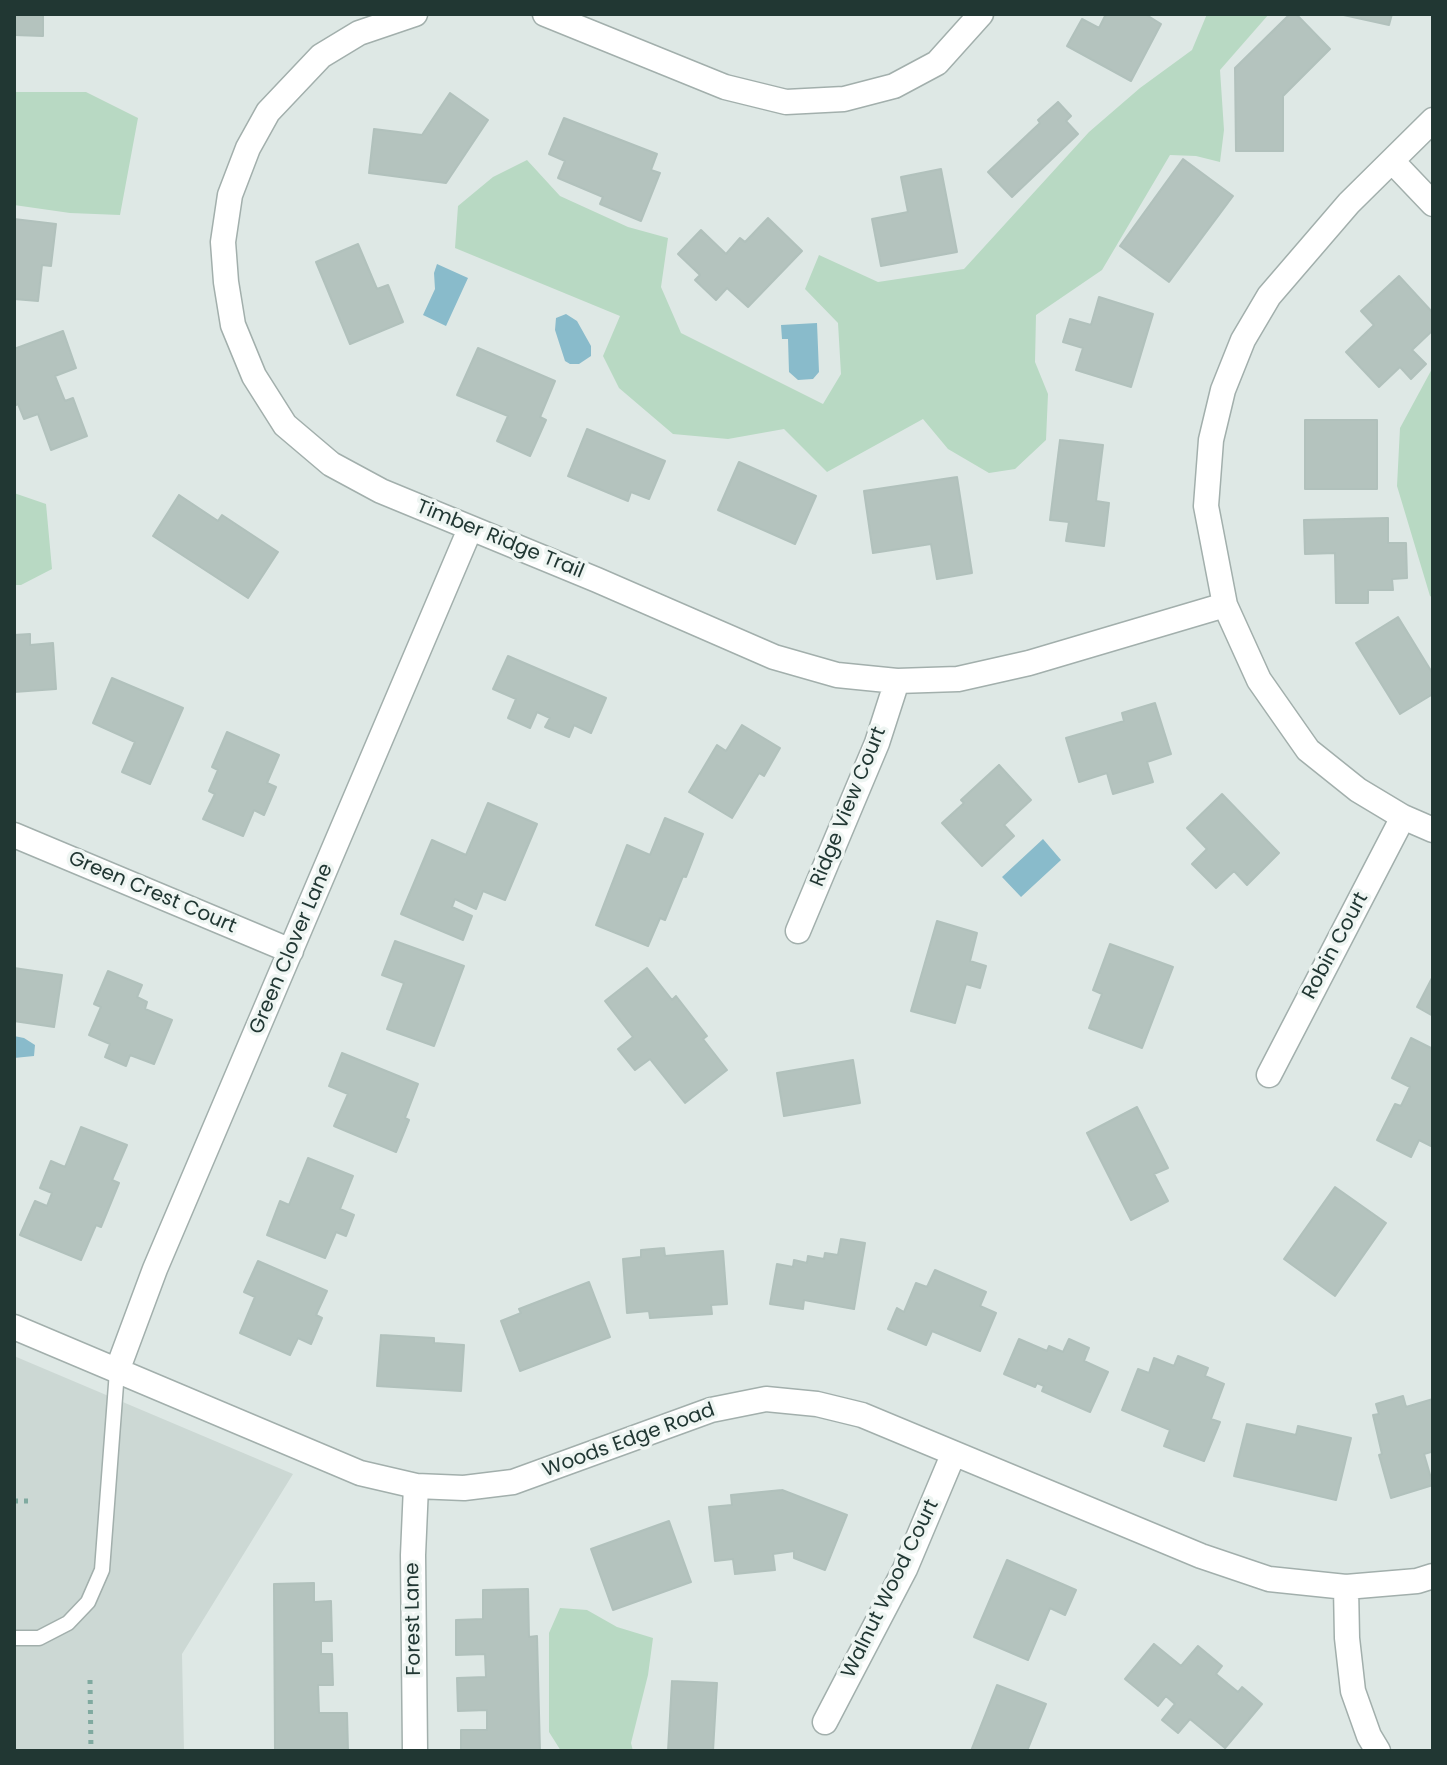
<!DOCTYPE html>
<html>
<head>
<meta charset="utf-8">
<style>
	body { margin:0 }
	#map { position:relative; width:1447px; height:1765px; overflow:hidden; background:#dee8e5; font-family:Poppins,sans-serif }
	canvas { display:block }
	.frame { position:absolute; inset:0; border:16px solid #213733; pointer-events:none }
</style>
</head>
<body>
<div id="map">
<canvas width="1447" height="1765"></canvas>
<div class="frame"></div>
</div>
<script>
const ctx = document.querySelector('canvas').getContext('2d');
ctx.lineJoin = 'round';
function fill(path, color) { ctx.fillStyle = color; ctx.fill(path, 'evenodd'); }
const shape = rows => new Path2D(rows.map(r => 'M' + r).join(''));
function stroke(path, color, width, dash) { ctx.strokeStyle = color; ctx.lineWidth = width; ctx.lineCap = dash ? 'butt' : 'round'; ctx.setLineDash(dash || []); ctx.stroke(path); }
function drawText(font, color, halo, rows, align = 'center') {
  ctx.font = font + ' Poppins,sans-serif'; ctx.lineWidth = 7; ctx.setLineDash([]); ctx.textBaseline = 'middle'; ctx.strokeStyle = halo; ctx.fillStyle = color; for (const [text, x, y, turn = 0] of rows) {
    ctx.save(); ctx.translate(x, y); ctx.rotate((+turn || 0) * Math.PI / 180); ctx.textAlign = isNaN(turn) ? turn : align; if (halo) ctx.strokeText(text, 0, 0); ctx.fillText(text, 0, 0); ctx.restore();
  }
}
fill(shape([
	[14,1356,293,1474,182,1654,184,1751,14,1751]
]), '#ccd8d4');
fill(shape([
	[1207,14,1269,14,1220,70,1224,130,1220,162,1196,156,1170,155,1102,270,1036,315,1035,362,1048,394,1046,440,1015,469,989,473,948,449,923,419,827,472,784,429,728,439,673,434,619,388,603,356,620,316,455,248,458,206,493,177,527,160,560,196,628,227,668,238,661,287,681,333,823,404,841,374,838,323,805,289,819,255,878,282,964,269,1089,132,1140,88,1192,50],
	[14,92,86,92,138,118,120,215,70,213,14,205],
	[1433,367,1433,598,1430,596,1397,486,1400,428],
	[14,493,46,504,52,569,21,585,14,585],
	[560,1608,587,1610,617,1627,653,1638,648,1675,631,1743,633,1751,561,1751,549,1732,549,1633]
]), '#b8d9c3');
fill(shape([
	[437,264,468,278,446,326,423,315,435,289,434,273],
	[566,314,577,321,591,346,591,356,579,364,570,364,565,361,555,330,556,318],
	[817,323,819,372,813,379,798,380,789,372,788,339,782,339,781,325],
	[1043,839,1061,860,1021,897,1002,877],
	[14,1036,24,1038,35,1045,34,1056,14,1058]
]), '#89bbcb');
const building = shape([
	[14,14,43,14,43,36,14,35,14,14],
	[1106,14,1145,14,1161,24,1131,81,1067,46,1082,19,1099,28,1106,14],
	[1290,14,1296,14,1330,49,1283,96,1283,151,1236,151,1235,68,1290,14],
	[1339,14,1392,14,1389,25,1339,14],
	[450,93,488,120,446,183,369,173,374,129,422,135,450,93],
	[1058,102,1071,116,1066,121,1078,134,1012,197,988,172,1040,123,1038,120,1058,102],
	[564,118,657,154,651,170,660,173,641,221,600,204,603,197,558,178,565,161,549,154,564,118],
	[1183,159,1233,196,1169,282,1120,246,1183,159],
	[941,169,957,252,881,266,872,219,908,212,901,177,941,169],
	[768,218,802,251,748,307,727,288,716,300,695,280,700,275,678,254,701,230,726,254,740,238,745,242,768,218],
	[14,219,56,224,51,266,42,265,38,301,14,299,14,219],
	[358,244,377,289,388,285,403,322,350,344,316,262,358,244],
	[1399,276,1433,313,1433,330,1412,350,1426,364,1411,379,1400,367,1379,387,1346,352,1374,325,1361,311,1399,276],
	[1099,297,1153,314,1131,387,1076,370,1083,348,1063,342,1070,319,1091,325,1099,297],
	[63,331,76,368,55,376,65,401,73,398,87,436,51,450,38,414,24,419,18,404,14,406,14,349,63,331],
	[478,348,555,381,540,417,546,420,530,456,497,441,508,416,457,395,478,348],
	[1305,420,1377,420,1377,489,1305,489,1305,420],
	[587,429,665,461,649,499,631,492,628,501,568,476,587,429],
	[1060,440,1103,445,1096,501,1109,503,1104,546,1066,541,1069,522,1050,520,1060,440],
	[739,462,816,496,795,544,718,510,739,462],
	[957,477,972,573,937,579,931,544,873,553,864,491,957,477],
	[179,495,218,521,222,515,278,552,248,598,153,536,179,495],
	[1388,518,1388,543,1406,543,1407,578,1392,579,1393,590,1368,590,1368,603,1336,603,1335,553,1305,554,1304,520,1388,518],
	[1398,617,1433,674,1433,694,1400,714,1356,643,1398,617],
	[30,634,30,645,53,643,56,689,14,692,14,635,30,634],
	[508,656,606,698,591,733,574,725,569,737,545,727,550,718,537,712,530,728,508,718,516,699,493,689,508,656],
	[112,678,183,708,150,784,122,772,135,742,93,723,112,678],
	[1155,703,1171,754,1147,762,1153,782,1113,794,1107,773,1079,782,1066,738,1124,721,1122,713,1155,703],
	[742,725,780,748,764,776,759,773,732,818,689,792,717,745,726,751,742,725],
	[227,732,279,755,267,783,276,787,264,815,254,810,243,836,203,819,215,794,209,791,218,770,212,767,227,732],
	[999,765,1031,800,1004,825,1014,836,982,866,942,823,964,803,961,800,999,765],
	[1222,794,1279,853,1247,885,1234,871,1216,888,1192,864,1207,849,1187,828,1222,794],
	[488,803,537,824,505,900,483,891,476,909,455,899,452,907,472,916,463,940,401,914,432,840,466,855,488,803],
	[665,818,703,834,686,877,683,876,665,920,660,918,648,946,596,925,627,845,650,855,665,818],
	[937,921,977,933,970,961,986,966,980,988,966,984,955,1023,911,1011,937,921],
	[395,941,464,966,434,1046,387,1029,404,983,382,975,395,941],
	[1110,944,1173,967,1142,1048,1089,1028,1102,994,1093,990,1110,944],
	[14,968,62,975,54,1027,14,1021,14,968],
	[647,968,672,1000,676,996,707,1036,703,1039,727,1070,685,1103,650,1059,635,1070,618,1049,633,1037,605,1001,647,968],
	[108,971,142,985,137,997,147,1002,145,1009,172,1020,154,1064,130,1055,126,1066,105,1057,110,1044,89,1035,101,1007,94,1004,108,971],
	[1432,978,1433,979,1433,1016,1417,1007,1432,978],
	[1411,1038,1433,1049,1433,1147,1419,1140,1411,1157,1377,1140,1395,1104,1401,1106,1410,1087,1392,1078,1411,1038],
	[342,1053,418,1084,405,1118,409,1120,396,1152,334,1126,348,1094,329,1086,342,1053],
	[853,1060,860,1103,784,1116,777,1073,853,1060],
	[1137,1107,1168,1168,1154,1174,1168,1201,1131,1220,1087,1133,1137,1107],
	[81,1127,127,1145,112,1180,119,1183,101,1227,96,1225,81,1260,20,1235,35,1201,47,1206,52,1193,40,1188,51,1161,65,1167,81,1127],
	[308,1158,353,1176,340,1209,354,1215,346,1236,336,1232,325,1258,267,1235,280,1201,289,1205,308,1158],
	[1335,1187,1386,1223,1335,1296,1284,1259,1335,1187],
	[841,1239,865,1243,854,1309,804,1300,803,1309,770,1304,777,1264,793,1267,794,1260,807,1263,808,1256,824,1259,825,1253,838,1255,841,1239],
	[664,1248,665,1256,723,1251,727,1304,711,1305,712,1314,650,1318,649,1311,627,1313,623,1259,641,1257,641,1250,664,1248],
	[258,1261,327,1291,316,1315,322,1318,311,1344,298,1338,290,1355,240,1333,255,1297,244,1292,258,1261],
	[935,1270,986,1292,980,1306,996,1313,980,1351,932,1331,926,1345,888,1329,897,1308,904,1312,916,1283,927,1287,935,1270],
	[589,1282,610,1337,520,1371,501,1321,521,1313,519,1309,589,1282],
	[381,1335,434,1338,434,1343,464,1345,461,1391,377,1386,381,1335],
	[1019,1339,1047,1351,1049,1346,1063,1352,1069,1339,1089,1348,1084,1361,1108,1372,1090,1412,1042,1391,1044,1386,1037,1383,1035,1387,1004,1374,1019,1339],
	[1178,1356,1208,1368,1205,1376,1224,1384,1211,1419,1220,1422,1204,1461,1164,1446,1170,1430,1122,1410,1138,1369,1149,1373,1154,1358,1174,1366,1178,1356],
	[1403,1396,1406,1407,1433,1399,1433,1446,1431,1452,1424,1454,1433,1485,1391,1498,1379,1455,1382,1454,1373,1415,1379,1414,1376,1404,1403,1396],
	[1247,1424,1296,1435,1298,1426,1351,1438,1336,1500,1234,1476,1247,1424],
	[782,1490,847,1515,825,1570,794,1558,794,1551,773,1554,775,1570,735,1574,733,1559,715,1561,709,1507,732,1505,731,1495,782,1490],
	[669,1521,691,1582,613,1610,591,1549,669,1521],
	[1007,1560,1076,1590,1065,1615,1050,1608,1028,1660,974,1637,1007,1560],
	[314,1583,314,1602,331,1601,332,1641,321,1641,321,1654,332,1654,333,1685,318,1685,319,1713,347,1713,348,1751,275,1751,274,1584,314,1583],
	[528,1589,529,1637,537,1636,540,1751,461,1751,461,1730,487,1730,487,1710,458,1711,457,1678,486,1677,485,1654,456,1655,456,1620,483,1619,483,1590,528,1589],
	[1154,1644,1181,1666,1198,1646,1222,1666,1216,1674,1238,1692,1242,1687,1262,1704,1225,1748,1190,1719,1178,1733,1162,1720,1175,1704,1166,1696,1158,1706,1125,1679,1154,1644],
	[672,1681,717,1683,713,1751,668,1751,672,1681],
	[997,1685,1046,1704,1027,1751,971,1751,997,1685]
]);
fill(building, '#b4c3be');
stroke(building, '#b1c1bc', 2);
const service = shape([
	[14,1638,39,1638,68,1623,88,1602,102,1570,117,1371]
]);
const minor = shape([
	[415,14,359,33,321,56,268,112,248,148,230,195,223,242,226,282,233,325,254,376,285,425,331,464,381,491,597,580,774,657,837,675,897,681,958,679,1029,663,1225,605],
	[545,14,725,87,786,102,844,99,894,86,937,63,981,14],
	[1433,120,1349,203,1269,296,1243,340,1223,390,1211,440,1206,506,1225,605,1259,680,1308,750,1358,790,1403,817,1433,830],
	[1392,161,1433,204],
	[14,835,291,951],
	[798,931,877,743,897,681],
	[1269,1075,1403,817],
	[14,1327,360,1473,416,1486,464,1488,513,1482,711,1410,766,1399,817,1404,862,1415,1201,1556,1269,1579,1346,1587,1417,1581,1433,1576],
	[117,1371,155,1269,470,529],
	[1346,1587,1347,1638,1353,1691,1369,1736,1378,1751],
	[825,1722,905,1569,953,1455],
	[415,1751,413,1555,416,1486]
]);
stroke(service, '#a2afac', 17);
stroke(minor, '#a2afac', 27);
stroke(shape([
	[14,1501,28,1501],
	[90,1680,91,1751]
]), '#80aaa0', 5, [4, 6]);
stroke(service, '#fff', 14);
stroke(minor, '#fff', 24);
drawText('20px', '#213733', '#eef5f2', [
	["Timber Ridge Trail",500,540,22],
	["Ridge View Court",849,807,-68],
	["Green Crest Court",152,893,23],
	["Robin Court",1336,946,-62],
	["Green Clover Lane",292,949,-67],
	["Woods Edge Road",629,1441,-20],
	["Walnut Wood Court",891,1589,-64],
	["Forest Lane",414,1619,-91]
]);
</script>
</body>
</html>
